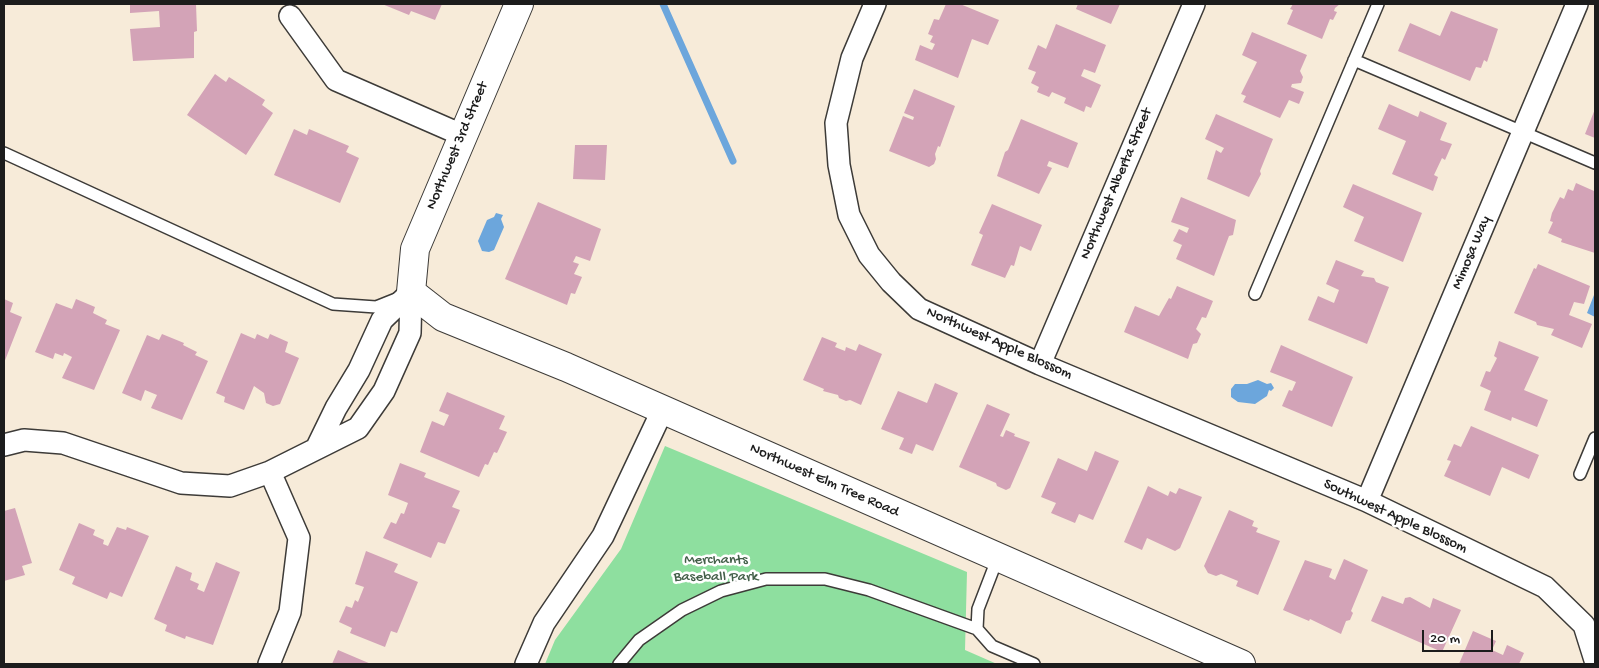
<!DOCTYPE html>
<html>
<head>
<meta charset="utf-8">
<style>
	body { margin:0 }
	#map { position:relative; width:1599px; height:668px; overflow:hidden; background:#f7ebd9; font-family:"Gochi Hand",sans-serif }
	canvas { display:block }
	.frame { position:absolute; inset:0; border:5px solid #1c1c1c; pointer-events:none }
	.scale { position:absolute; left:1422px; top:630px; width:71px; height:22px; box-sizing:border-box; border:2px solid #1c1c1c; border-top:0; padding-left:6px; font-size:15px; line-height:18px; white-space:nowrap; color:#1c1c1c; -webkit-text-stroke:4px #fff; paint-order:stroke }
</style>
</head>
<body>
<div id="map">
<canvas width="1599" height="668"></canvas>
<div class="frame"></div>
<div class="scale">20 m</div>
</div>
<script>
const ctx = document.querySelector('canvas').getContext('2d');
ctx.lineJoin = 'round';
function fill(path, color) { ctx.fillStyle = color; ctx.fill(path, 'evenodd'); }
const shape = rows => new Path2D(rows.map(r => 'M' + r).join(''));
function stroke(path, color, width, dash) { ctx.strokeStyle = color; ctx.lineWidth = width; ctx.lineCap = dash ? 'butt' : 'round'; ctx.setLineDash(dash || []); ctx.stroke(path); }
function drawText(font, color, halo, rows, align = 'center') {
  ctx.font = font + ' "Gochi Hand",sans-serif'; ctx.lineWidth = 5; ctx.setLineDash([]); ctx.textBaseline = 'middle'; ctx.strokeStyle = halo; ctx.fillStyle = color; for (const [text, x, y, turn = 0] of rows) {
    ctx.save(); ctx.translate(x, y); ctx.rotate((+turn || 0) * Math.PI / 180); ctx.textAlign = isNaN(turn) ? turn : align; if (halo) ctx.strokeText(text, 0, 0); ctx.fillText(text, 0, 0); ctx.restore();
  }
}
fill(shape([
	[665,446,967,572,965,650,997,664,545,664,555,640,621,549]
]), '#8edf9f');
fill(shape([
	[496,213,503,215,501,219,504,227,494,250,489,252,482,251,478,241,487,220,494,217],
	[1594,295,1595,295,1595,317,1587,313],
	[1258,380,1267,384,1271,383,1274,388,1271,391,1269,390,1267,396,1255,404,1238,402,1231,397,1231,389,1235,384,1247,384]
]), '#6ca6dc');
stroke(shape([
	[663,4,733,161]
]), '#6ca6dc', 7);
fill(shape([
	[130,4,196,4,197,31,194,32,194,58,133,61,130,29,160,27,159,11,130,13],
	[382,4,442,4,435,20,411,11,409,15],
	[946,4,960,4,999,20,988,45,972,39,958,78,915,60,920,45,932,50,935,44,930,42,933,36,928,34,934,19,939,20],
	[1078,4,1120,4,1111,24,1076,9],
	[1293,4,1340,4,1335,8,1334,11,1337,12,1333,20,1330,19,1322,39,1287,24,1293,10,1290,9],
	[1451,11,1498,29,1487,62,1484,60,1481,68,1476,67,1470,81,1398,51,1410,23,1440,36],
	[1056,24,1106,45,1095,73,1084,69,1081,76,1101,85,1091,108,1086,106,1084,112,1064,103,1066,98,1052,92,1049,97,1037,92,1039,87,1031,83,1036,72,1028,69,1038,45,1046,49],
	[1252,32,1307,55,1300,71,1303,77,1301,83,1292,84,1291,87,1304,92,1299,104,1289,100,1280,118,1243,102,1246,96,1241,94,1257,62,1242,55],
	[215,74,226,82,229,77,265,100,262,105,273,113,246,155,187,115],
	[914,89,955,106,940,147,938,146,935,154,936,159,934,164,929,167,889,151,903,116,913,120,914,117,904,113],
	[1389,104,1418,117,1420,111,1447,123,1440,140,1452,144,1445,160,1442,158,1434,175,1438,177,1433,191,1392,174,1406,141,1378,129],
	[1595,109,1595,138,1585,134],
	[1216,114,1273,139,1260,171,1261,174,1249,197,1207,179,1216,150,1221,153,1224,148,1205,139],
	[1021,119,1078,143,1068,168,1049,161,1047,166,1052,168,1039,194,997,176,1005,152,1008,150],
	[294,129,307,135,309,129,349,146,346,152,359,158,340,203,274,175],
	[575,145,607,145,605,180,573,179],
	[1576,183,1594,191,1595,253,1561,242,1562,239,1548,233,1553,222,1550,221,1552,213,1560,197,1564,199,1568,189,1573,191],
	[1353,184,1422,213,1403,262,1354,241,1364,217,1343,207],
	[1181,197,1236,220,1233,235,1229,236,1214,276,1176,259,1182,245,1173,241,1179,229,1187,233,1189,228,1171,222],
	[538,202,601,229,590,261,576,256,573,262,579,264,574,274,582,277,575,294,571,293,567,305,505,279],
	[992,204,1042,225,1031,251,1020,246,1014,266,1011,265,1005,278,971,265,983,235,979,233],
	[1336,260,1364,271,1361,276,1374,278,1376,282,1389,287,1367,344,1308,320,1318,296,1334,303,1339,290,1326,284],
	[1538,264,1590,286,1584,304,1574,302,1569,315,1592,324,1582,348,1551,335,1554,329,1537,325,1536,322,1514,313,1534,268,1536,269],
	[1177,286,1213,301,1206,318,1202,317,1196,329,1201,334,1197,343,1193,344,1188,359,1124,332,1135,306,1159,316,1169,298,1171,299],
	[4,299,13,303,10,312,22,317,4,363],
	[76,299,95,307,93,313,107,320,105,324,120,330,94,390,62,378,72,357,64,353,63,356,55,353,53,359,35,352,56,303,72,309],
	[241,333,255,339,257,334,268,339,270,334,288,342,285,352,299,358,280,404,273,406,266,403,264,393,254,386,244,410,224,402,225,397,216,393],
	[162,334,184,343,183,345,197,352,195,355,208,361,182,420,151,408,157,395,145,390,141,401,122,393,147,335,159,340],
	[822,337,837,343,835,347,845,351,846,347,856,351,859,344,882,354,861,405,850,400,846,401,839,398,838,395,823,391,824,389,803,380],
	[1499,341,1539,357,1524,390,1548,400,1537,427,1512,417,1511,421,1484,410,1491,391,1480,386,1486,371,1490,372,1497,358,1494,356],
	[1281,345,1353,377,1332,427,1282,406,1289,390,1292,391,1296,382,1270,372],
	[935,383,958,393,933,451,916,444,912,454,899,449,904,438,881,429,898,391,927,403],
	[447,392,505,416,499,429,507,432,497,453,494,452,488,465,485,464,479,477,420,452,432,421,444,426,449,415,439,411],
	[987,404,1010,414,1000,436,1003,437,1006,430,1015,434,1014,436,1030,442,1010,488,1006,490,997,486,996,483,959,467],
	[1471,426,1539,455,1529,479,1502,467,1490,496,1444,476,1451,461,1447,460,1454,444,1461,447],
	[1095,451,1119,461,1093,520,1079,514,1075,523,1051,513,1056,503,1041,497,1058,458,1087,471],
	[400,463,426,473,424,477,460,491,452,507,460,510,445,544,438,542,431,558,383,538,391,522,396,524,401,513,404,514,408,503,388,495],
	[1148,486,1168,496,1170,491,1176,494,1179,488,1202,497,1180,548,1175,551,1147,538,1142,550,1124,542],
	[15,508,32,563,22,566,25,575,4,581,4,511],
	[1229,510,1254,521,1252,526,1258,528,1256,532,1280,541,1258,595,1236,586,1238,581,1221,574,1216,576,1208,573,1204,566],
	[79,523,95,530,93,535,104,540,103,544,108,546,117,527,126,530,127,527,149,536,122,597,110,592,107,599,72,584,75,577,59,570],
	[366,551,398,564,394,572,418,582,397,633,391,631,385,647,350,633,352,628,339,622,346,606,352,608,355,600,358,602,364,587,355,584],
	[1344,559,1368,570,1351,611,1353,613,1350,620,1346,621,1341,634,1310,619,1309,621,1283,610,1305,560,1332,569,1329,577,1335,580],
	[216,562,240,572,213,645,186,636,185,639,165,631,167,625,154,619,176,566,192,573,190,580,199,584,197,589,204,592],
	[1382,596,1403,604,1405,598,1410,597,1430,608,1433,598,1461,610,1442,652,1371,621],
	[1473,631,1496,641,1492,650,1503,655,1507,645,1524,653,1519,664,1459,664],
	[338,650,371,664,332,664]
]), '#d3a3b7');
const service = shape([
	[1354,60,1595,163],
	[4,153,333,304,376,307,396,299],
	[1255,294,1378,4],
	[1580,474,1595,438],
	[998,557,978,609,977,629,992,646,1034,664],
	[619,664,639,640,682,610,721,591,766,579,825,579,869,590,977,629]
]);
const minor = shape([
	[875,4,852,58,836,123,839,165,849,215,869,255,891,282,919,309,1040,364,1367,501,1545,587,1584,625,1595,660],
	[290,16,336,80,462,135],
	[1040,364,1194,4],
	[4,445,24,440,63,443,181,483,230,486,270,472,358,428,384,391,410,333,411,292],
	[317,447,336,408,359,370,382,320,411,292],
	[1367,501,1577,4],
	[269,664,290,612,299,538,270,472],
	[526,664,544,623,603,536,663,409]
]);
const tertiary = shape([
	[519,4,415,249,411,292,443,317,566,367,1241,664]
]);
stroke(service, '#3d3b38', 14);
stroke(minor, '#3d3b38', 24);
stroke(tertiary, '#3d3b38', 30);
stroke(service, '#fff', 11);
stroke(minor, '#fff', 21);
stroke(tertiary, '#fff', 28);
drawText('15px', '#1c1c1c', '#fff', [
	["Northwest 3rd Street",458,146,-67],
	["Northwest Alberta Street",1117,184,-67],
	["Mimosa Way",1472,253,-67],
	["Northwest Apple Blossom",999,344,24],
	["Northwest Elm Tree Road",824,481,24],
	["Southwest Apple Blossom",1395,517,25]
]);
drawText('15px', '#44604a', '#fff', [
	["Merchants",716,561],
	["Baseball Park",716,578]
]);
</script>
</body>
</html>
